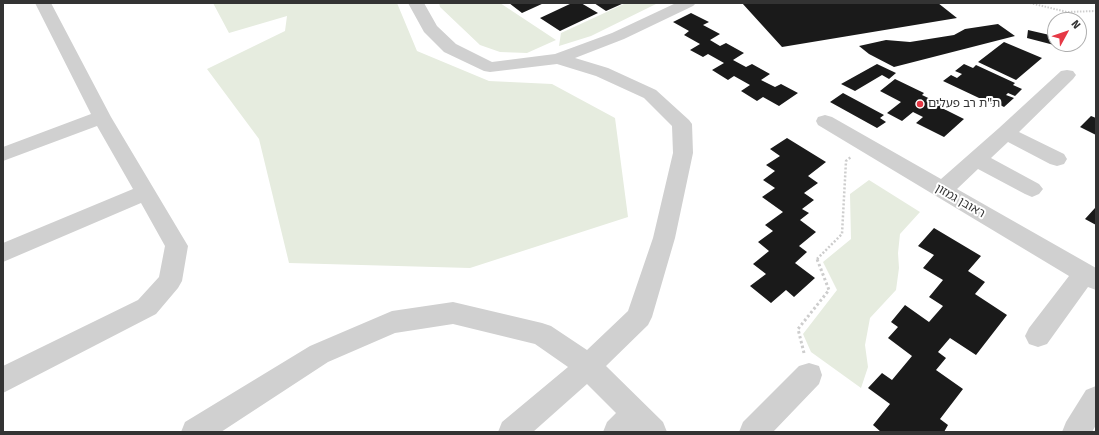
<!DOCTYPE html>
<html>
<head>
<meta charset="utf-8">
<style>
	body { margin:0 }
	#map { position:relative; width:1099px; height:435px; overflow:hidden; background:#fff; font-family:"Fira Sans",sans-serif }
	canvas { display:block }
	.frame { position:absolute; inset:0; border:4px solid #333; pointer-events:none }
	.north { position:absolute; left:1047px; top:12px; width:40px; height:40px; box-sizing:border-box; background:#fff; border:1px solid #adadad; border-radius:50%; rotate:50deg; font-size:11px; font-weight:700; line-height:16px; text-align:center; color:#333 }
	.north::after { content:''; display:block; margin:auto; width:14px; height:18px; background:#e63946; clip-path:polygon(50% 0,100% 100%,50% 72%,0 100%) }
</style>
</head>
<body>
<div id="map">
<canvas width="1099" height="435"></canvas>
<div class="frame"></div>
<div class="north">N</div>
</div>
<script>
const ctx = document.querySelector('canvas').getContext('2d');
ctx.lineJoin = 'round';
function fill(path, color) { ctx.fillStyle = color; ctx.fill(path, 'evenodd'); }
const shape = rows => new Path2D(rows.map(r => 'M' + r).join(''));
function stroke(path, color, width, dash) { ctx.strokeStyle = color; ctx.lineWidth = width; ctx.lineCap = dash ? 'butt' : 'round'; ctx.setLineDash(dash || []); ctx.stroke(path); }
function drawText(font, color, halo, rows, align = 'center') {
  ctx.font = font + ' "Fira Sans","Noto Sans Hebrew",sans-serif'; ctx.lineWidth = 4; ctx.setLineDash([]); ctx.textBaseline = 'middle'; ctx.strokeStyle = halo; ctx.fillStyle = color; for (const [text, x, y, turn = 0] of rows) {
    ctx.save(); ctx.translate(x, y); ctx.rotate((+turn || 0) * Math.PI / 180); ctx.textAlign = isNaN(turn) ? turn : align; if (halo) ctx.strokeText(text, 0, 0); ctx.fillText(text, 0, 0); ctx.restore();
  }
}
fill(shape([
	[213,3,397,3,417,51,489,81,552,84,615,118,628,217,470,268,289,263,259,139,207,69,285,31,287,16,229,33],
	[439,3,500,3,556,40,527,53,500,52,480,45,440,7],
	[626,3,658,3,591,36,559,46,561,33],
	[869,180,920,212,900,234,898,253,899,268,896,290,870,318,865,345,868,367,861,388,811,352,803,334,837,290,823,262,851,239,850,194]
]), '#e6ecdf');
fill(shape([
	[509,3,544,3,522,13],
	[572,3,581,3,598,13,560,31,540,18],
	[594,3,624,3,606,11],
	[742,3,938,3,957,18,782,47],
	[691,13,709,22,703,25,720,34,710,40,720,46,726,43,744,53,733,60,746,67,752,64,770,74,761,80,775,87,781,84,798,93,779,106,763,97,757,101,741,91,750,85,734,76,728,80,712,70,724,63,708,54,703,57,690,50,700,44,684,35,689,31,673,22],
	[998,24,1015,36,894,67,869,54,859,46,886,40,910,42,954,35,965,29],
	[1028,30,1054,36,1054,45,1027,38],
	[1004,42,1042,58,1016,80,978,62],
	[877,64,896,73,889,79,882,75,855,91,841,84],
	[964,64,973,68,976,65,1015,83,1013,85,1022,89,1015,96,1008,93,1006,95,1014,98,1004,107,998,104,996,106,943,81,951,75,957,78,962,74,955,71],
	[895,79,924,93,922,95,945,106,942,108,964,119,944,137,916,123,923,117,913,112,902,121,887,113,901,102,880,91],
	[843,93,884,115,880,118,886,122,877,128,830,102],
	[1091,116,1096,118,1096,135,1080,127],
	[787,138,826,162,808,176,818,183,804,193,814,200,802,209,809,213,800,220,816,232,799,246,807,252,795,263,815,278,794,297,786,290,771,303,750,286,766,274,753,264,769,251,758,242,773,231,765,225,783,212,762,197,775,188,763,180,775,171,766,165,780,156,770,149],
	[1095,208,1096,208,1096,225,1085,219],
	[934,228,981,256,968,271,985,282,975,294,1007,315,976,355,950,338,938,352,946,358,936,370,963,389,940,419,948,425,944,432,881,432,873,425,890,404,868,388,882,373,892,380,912,356,888,338,898,327,891,322,905,305,929,322,943,306,929,297,943,280,923,268,934,255,918,246]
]), '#1a1a1a');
stroke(shape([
	[1030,3,1067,12,1096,11]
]), '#cdcdcd', 2, [1.5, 1.5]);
stroke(shape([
	[817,259,842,234,846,161,851,157]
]), '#cdcdcd', 2.5, [2, 2]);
stroke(shape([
	[804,353,798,329,829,290,817,259,818,258]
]), '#cdcdcd', 3, [2.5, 2.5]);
fill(shape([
	[35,3,51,3,111,117,188,246,182,281,178,288,156,314,3,393,3,366,138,300,159,277,165,246,141,203,3,262,3,243,133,189,97,126,3,161,3,147,91,114,35,3],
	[408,3,424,3,437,26,456,44,492,62,555,54,612,33,676,3,696,3,693,6,624,39,575,58,608,68,656,90,689,120,692,124,693,153,675,238,652,317,648,325,606,366,663,422,667,432,603,432,607,422,616,413,587,384,533,432,498,432,502,422,568,367,535,344,453,324,395,333,328,362,221,432,181,432,185,422,310,346,392,311,453,302,542,323,551,326,587,350,628,311,653,238,673,153,672,126,644,98,596,76,557,64,490,72,484,71,444,52,424,32,408,3],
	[1067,70,1073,71,1076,75,1073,79,1019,132,1064,154,1067,159,1064,164,1057,166,1050,164,1008,142,991,158,1039,184,1043,189,1039,194,1032,197,1025,194,978,169,957,189,1096,268,1096,290,1088,287,1047,344,1038,347,1029,344,1025,336,1029,328,1069,276,818,125,816,121,818,117,825,115,832,117,941,179,999,128,1061,71,1067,70],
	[809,363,819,366,822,375,819,384,773,432,739,432,743,422,799,366,809,363],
	[1096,386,1096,425,1092,432,1062,432,1066,422,1086,390,1096,386]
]), '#d0d0d0');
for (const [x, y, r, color] of [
	[920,104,4,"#e63946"]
]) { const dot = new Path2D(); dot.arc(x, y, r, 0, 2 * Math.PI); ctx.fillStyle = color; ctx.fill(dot); stroke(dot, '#fff', 1.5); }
drawText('12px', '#333', '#fff', [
	["ת\"ת רב פעלים",928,104]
], 'left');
drawText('12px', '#333', '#fff', [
	["ראובן גמזון",960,201,30]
]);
</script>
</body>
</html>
